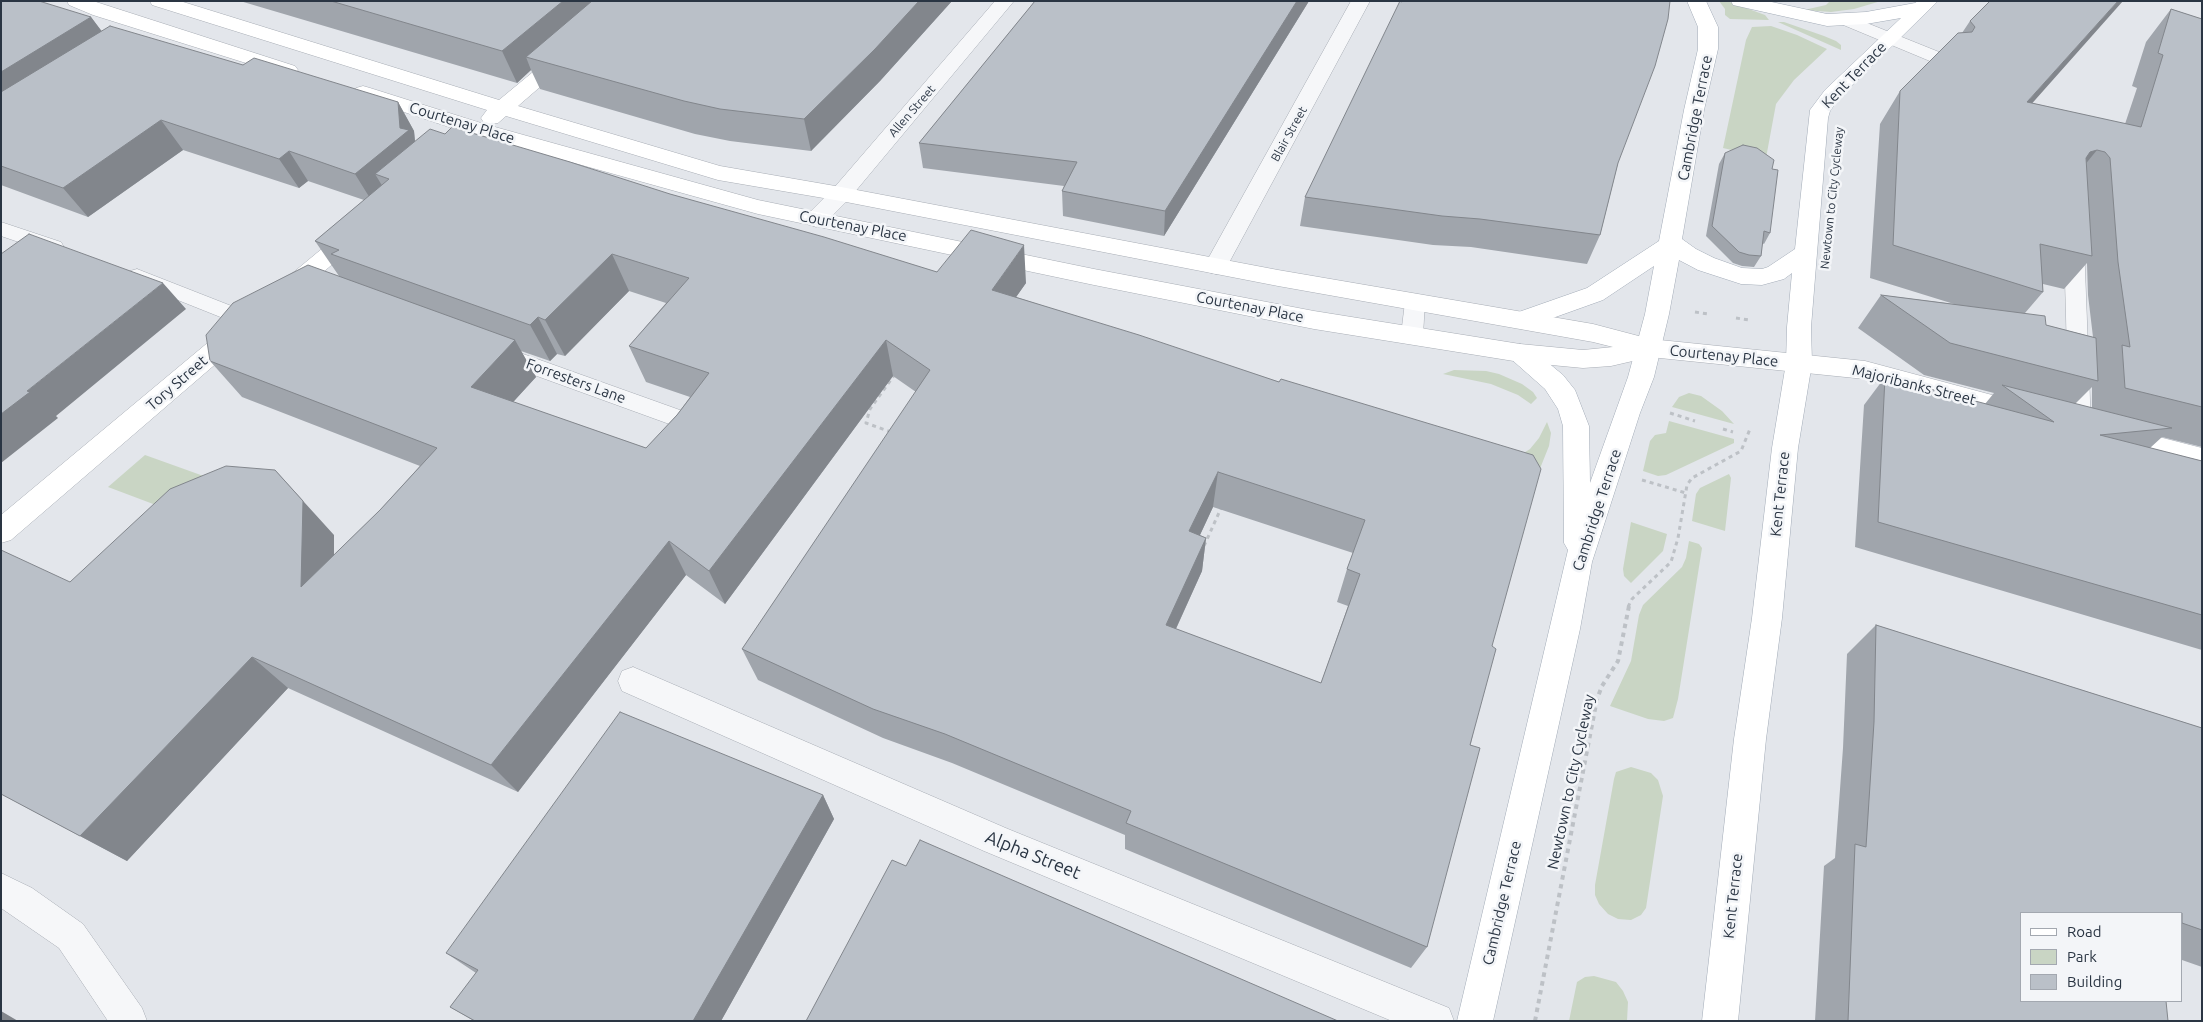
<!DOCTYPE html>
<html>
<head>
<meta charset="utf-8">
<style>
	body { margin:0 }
	#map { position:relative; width:2203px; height:1022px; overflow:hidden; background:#e3e6eb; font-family:Ubuntu,sans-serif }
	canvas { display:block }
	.frame { position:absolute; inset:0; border:2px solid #2a3543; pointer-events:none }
	.legend { position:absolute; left:2020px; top:912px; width:162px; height:90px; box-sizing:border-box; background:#f3f5f8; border:1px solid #a3a8b0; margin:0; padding:6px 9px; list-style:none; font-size:15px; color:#2a3543 }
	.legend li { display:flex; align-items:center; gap:10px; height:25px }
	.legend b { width:25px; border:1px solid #a3a8b0 }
</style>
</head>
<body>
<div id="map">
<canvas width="2203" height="1022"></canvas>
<div class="frame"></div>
<ul class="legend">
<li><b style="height:6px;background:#fff"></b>Road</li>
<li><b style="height:14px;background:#c9d5c4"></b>Park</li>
<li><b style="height:14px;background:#bac0c8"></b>Building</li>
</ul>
</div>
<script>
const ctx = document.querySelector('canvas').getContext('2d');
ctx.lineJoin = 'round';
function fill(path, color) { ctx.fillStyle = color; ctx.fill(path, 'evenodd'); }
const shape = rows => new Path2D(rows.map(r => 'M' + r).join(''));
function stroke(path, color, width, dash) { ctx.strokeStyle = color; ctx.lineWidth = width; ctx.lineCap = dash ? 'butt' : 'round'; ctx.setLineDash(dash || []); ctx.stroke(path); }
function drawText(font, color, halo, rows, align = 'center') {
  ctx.font = font + ' Ubuntu,sans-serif'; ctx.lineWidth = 5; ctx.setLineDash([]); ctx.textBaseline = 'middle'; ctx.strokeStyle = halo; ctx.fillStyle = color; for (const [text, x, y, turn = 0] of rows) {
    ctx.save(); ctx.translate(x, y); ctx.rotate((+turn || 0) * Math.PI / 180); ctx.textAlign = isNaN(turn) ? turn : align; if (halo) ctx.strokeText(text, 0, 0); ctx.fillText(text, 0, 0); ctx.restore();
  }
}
fill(shape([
	[1719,1,1727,1,1765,15,1769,20,1730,19,1725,15,1725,9],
	[1830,1,1881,1,1854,9,1831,12,1804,10,1826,5],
	[1778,22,1784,22,1824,36,1836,41,1841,45,1841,50],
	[1771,26,1797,35,1827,49,1794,80,1776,104,1766,158,1723,148,1746,40,1752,27],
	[1454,370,1486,371,1499,374,1522,384,1533,392,1537,398,1531,404,1518,395,1491,384,1443,374],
	[1689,393,1701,396,1722,411,1734,424,1672,407,1679,397],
	[1669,421,1734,439,1734,443,1666,475,1658,476,1643,471,1650,441,1655,435,1666,433],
	[1547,422,1551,433,1549,446,1537,476,1519,456,1530,449,1539,438],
	[145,455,237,488,201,522,108,487],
	[1729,474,1731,478,1725,531,1692,521,1696,494,1700,488],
	[1631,522,1667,534,1663,551,1631,583,1624,576,1623,569],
	[1689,541,1699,544,1702,548,1678,699,1673,718,1664,721,1648,719,1610,706,1631,661,1639,615,1643,605,1682,567,1686,558],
	[1631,767,1651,773,1658,780,1663,796,1646,908,1641,915,1631,920,1618,919,1608,914,1599,904,1595,895,1595,885,1614,779,1616,772],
	[1594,976,1616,982,1623,991,1628,1002,1627,1021,1569,1021,1577,982,1585,977]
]), '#c9d5c4');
const lane = shape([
	[1847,15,1949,56,1952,60,1949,64,1937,64,1841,24,1839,20,1841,16,1847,15],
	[1,222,61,242,64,247,61,252,54,254,1,236,1,222],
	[2074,236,2081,238,2084,243,2091,427,2088,433,2080,436,2072,433,2069,427,2064,243,2067,238,2074,236],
	[137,269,257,316,261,321,257,326,250,329,243,326,130,281,127,276,130,271,137,269],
	[1415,295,1422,297,1425,302,1423,335,1420,340,1412,343,1404,340,1401,335,1405,302,1408,297,1415,295],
	[498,345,691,414,694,420,691,426,683,429,490,359,487,353,490,347,498,345]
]);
const street = shape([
	[995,1,1014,1,849,199,824,224,816,227,808,224,805,219,808,214,833,189,995,1],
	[1351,1,1370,1,1224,272,1216,274,1208,272,1204,266,1351,1],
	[633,667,1008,829,1449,1008,1454,1021,1392,1021,984,851,622,691,618,681,622,671,633,667],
	[1,873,32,888,83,924,142,1008,147,1021,108,1021,59,948,1,908,1,873]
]);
const secondary = shape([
	[67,1,93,1,295,66,298,70,295,74,288,76,281,74,93,15,69,5,67,1],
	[150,1,180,1,499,100,556,53,563,51,570,53,573,57,570,61,518,106,720,166,841,187,1278,270,1593,324,1650,339,1865,361,2007,399,2016,402,2020,409,2016,416,2007,419,1865,379,1650,357,1611,366,1583,368,1520,362,1314,329,1094,285,758,214,470,134,356,96,353,92,356,88,363,86,370,88,484,124,758,200,1094,269,1314,311,1520,344,1583,350,1613,347,1593,342,1278,286,841,201,718,180,506,116,498,123,491,124,484,123,481,118,487,110,152,5,150,1],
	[355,225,363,228,366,233,363,238,293,298,285,300,277,298,273,292,277,286,347,228,355,225],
	[238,322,247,325,250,331,247,337,11,540,1,543,1,515,229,325,238,322],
	[2116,426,2202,448,2202,469,2107,443,2103,436,2107,429,2116,426]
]);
const primary = shape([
	[1687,1,1706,1,1718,27,1718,49,1704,110,1682,239,1696,249,1714,258,1742,268,1762,269,1768,267,1795,249,1810,110,1825,90,1901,18,1866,24,1827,26,1733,5,1731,1,1767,1,1827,14,1866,12,1915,3,1918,1,1938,1,1839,98,1830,111,1828,118,1811,327,1812,363,1798,448,1782,618,1766,739,1738,1021,1702,1021,1734,739,1752,618,1772,448,1786,363,1787,327,1792,273,1784,279,1762,285,1741,284,1698,270,1679,260,1669,314,1654,377,1640,413,1592,562,1580,629,1493,1021,1457,1021,1568,550,1564,543,1563,426,1558,409,1545,389,1511,359,1508,353,1511,347,1520,344,1529,347,1563,375,1575,390,1589,426,1590,483,1628,377,1645,314,1654,266,1603,300,1522,329,1513,326,1510,320,1513,314,1587,288,1659,241,1684,110,1698,49,1698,27,1687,1]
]);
stroke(lane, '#a8adb5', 1);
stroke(street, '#a8adb5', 1);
stroke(secondary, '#a8adb5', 1);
stroke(primary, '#a2abb7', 1);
stroke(shape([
	[1695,312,1708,314],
	[1736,318,1749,320],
	[1670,413,1695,421],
	[1723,429,1733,432],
	[891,432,866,423,870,409,895,374],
	[1642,480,1686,493],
	[1204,546,1222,506],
	[1628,607,1632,599,1671,562,1678,538,1687,485,1692,478,1741,451,1750,429]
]), '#bdc1c6', 3, [4, 4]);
stroke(shape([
	[1535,1021,1597,699,1602,686,1618,661,1629,606]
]), '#bdc1c6', 4, [4.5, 4.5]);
fill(lane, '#f6f7f9');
fill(street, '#f6f7f9');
fill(secondary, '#fff');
fill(primary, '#fff');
fill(shape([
	[1,1,91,17,101,31,243,65,398,102,414,131,415,141,670,194,937,272,1026,283,1016,297,1279,382,1492,646,1427,947,1411,968,1125,849,1125,835,952,763,883,738,758,680,742,649,916,392,893,376,725,604,686,575,518,792,288,688,127,861,1,794,70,582,334,535,334,555,380,510,420,466,242,397,210,361,339,276,315,241,364,200,308,181,299,188,183,150,88,217,1,185],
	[629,291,666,303,629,346,646,382,690,397,677,415,646,448,513,402,536,377,521,351,550,361,557,354,565,356],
	[1213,507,1353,553,1347,569,1337,602,1348,606,1321,683,1176,629,1202,571,1206,538,1200,535],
	[240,1,952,1,880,81,811,151,730,141,695,134,540,89,531,70,517,83],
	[1035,1,1309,1,1164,236,1063,216,1062,191,1064,186,923,168,919,143],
	[1990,1,2032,103,2125,124,2137,88,2132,86,2146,42,2171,9,2202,19,2202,447,2162,437,2150,448,2202,461,2202,650,1855,547,1864,405,1885,377,1985,404,1994,393,1924,375,1858,328,1881,295,1954,304,1870,278,1880,124,1900,91,1962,33,1970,21],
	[2087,263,2088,295,2093,337,2046,325,2025,313,2043,292,2043,284,2064,289],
	[2092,387,2092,408,2075,404],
	[1402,2,1618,163,1600,235,1587,264,1471,247,1433,245,1300,226,1305,197],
	[1725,153,1772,169,1770,233,1764,244,1762,243,1761,256,1754,267,1742,266,1733,263,1706,236,1719,164],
	[1876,625,2202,728,2202,967,2182,960,2182,913,2022,913,2168,1021,1815,1021,1824,866,1835,858,1843,748,1847,654],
	[823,795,834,819,721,1021,474,1021,450,1007,476,973,446,953]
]), '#a0a5ac');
fill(shape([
	[563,1,614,1,526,57,531,70,517,83,502,51],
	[919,1,952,1,880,81,811,151,804,119],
	[1297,1,1309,1,1164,236,1165,211],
	[2118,1,2123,1,2004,135,2027,102],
	[91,17,113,46,1,117,1,72],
	[398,102,414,131,415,142,389,179,375,174,386,192,373,203,355,174,400,128],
	[161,120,183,150,88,217,63,188],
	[2097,150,2070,183,2063,185,2090,152],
	[289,151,308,181,299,188,279,159],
	[1024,245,1026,283,995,327,992,290],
	[612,254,629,291,565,356,545,320],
	[163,283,186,309,56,416,58,418,1,463,1,414,27,391],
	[538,317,557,354,550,361,530,325],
	[515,340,536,377,494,423,471,387],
	[886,340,893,376,725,604,709,571],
	[275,470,334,535,334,620,301,587],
	[1218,472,1213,507,1186,565,1189,531],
	[1206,538,1202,571,1163,657,1166,625],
	[669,541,686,575,518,792,491,765],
	[252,657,288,688,127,861,80,836],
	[823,795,834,819,721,1021,693,1021],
	[1,1011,18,1021,1,1021]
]), '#82868c');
const building = shape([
	[1,1,39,1,91,17,1,72,1,1],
	[331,1,563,1,502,51,331,1],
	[592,1,919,1,875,49,804,119,720,109,684,101,526,57,592,1],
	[1035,1,1297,1,1165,211,1062,191,1077,162,919,143,1035,1],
	[1400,1,1402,2,1402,1,1670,1,1668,19,1655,66,1618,163,1600,235,1480,219,1442,216,1305,197,1400,1],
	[1990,1,2118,1,2027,102,2141,127,2163,55,2158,53,2171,9,2202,19,2202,407,2125,388,2122,345,2130,347,2118,262,2110,158,2105,152,2097,150,2090,152,2086,158,2092,256,2040,244,2043,292,1893,245,1900,91,1958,33,1972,32,1975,27,1970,21,1990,1],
	[110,26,243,65,254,58,398,102,400,128,409,130,355,174,289,151,279,159,161,120,63,188,1,166,1,92,110,26],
	[452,127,570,162,670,194,824,237,937,272,971,230,1024,245,992,290,1139,335,1279,382,1281,379,1533,455,1541,469,1492,646,1496,649,1470,745,1480,748,1427,947,1126,823,1131,811,945,734,873,709,742,649,930,370,886,340,709,571,669,541,491,765,252,657,80,836,1,794,1,550,70,582,170,489,226,466,275,470,303,501,301,587,380,510,437,448,210,361,206,335,233,303,308,265,515,340,471,387,646,448,677,415,709,373,629,346,689,278,612,254,545,320,538,317,530,325,331,254,339,250,315,241,389,179,375,174,430,129,445,134,452,127],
	[1218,472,1365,520,1347,569,1360,574,1321,683,1166,625,1206,538,1189,531,1218,472],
	[1743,145,1757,148,1774,160,1772,169,1778,170,1770,233,1764,231,1761,256,1749,255,1739,252,1712,226,1725,153,1743,145],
	[29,234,163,283,27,391,30,392,1,414,1,254,29,234],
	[1881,295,2045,316,2046,325,2096,338,2098,381,1950,343,1881,295],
	[1885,377,2054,422,2002,385,2172,428,2100,435,2202,461,2202,615,1878,522,1885,377],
	[1876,625,2202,728,2202,930,2182,923,2182,913,2022,913,2022,1001,2166,1001,2168,1021,1848,1021,1855,844,1866,847,1874,722,1876,625],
	[620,712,823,795,693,1021,475,1021,450,1007,478,970,446,953,620,712],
	[920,840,1338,1021,806,1021,892,860,906,866,920,840]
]);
fill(building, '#bac0c8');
stroke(building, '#82868c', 1);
drawText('12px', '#2a3543', '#f3f5f8', [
	["Allen Street",912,111,-49],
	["Blair Street",1289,134,-61],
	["Newtown to City Cycleway",1832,198,-84]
]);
drawText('15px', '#2a3543', '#f3f5f8', [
	["Kent Terrace",1854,75,-46],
	["Cambridge Terrace",1695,118,-79],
	["Courtenay Place",462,123,17],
	["Courtenay Place",853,226,11],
	["Courtenay Place",1250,307,11],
	["Courtenay Place",1724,356,6],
	["Forresters Lane",576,381,20],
	["Tory Street",177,383,-41],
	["Majoribanks Street",1914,385,14],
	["Kent Terrace",1780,494,-84],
	["Cambridge Terrace",1597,510,-72],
	["Newtown to City Cycleway",1571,782,-78],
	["Kent Terrace",1733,896,-84],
	["Cambridge Terrace",1502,903,-77]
]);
drawText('18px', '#2a3543', '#f3f5f8', [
	["Alpha Street",1033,855,22]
]);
</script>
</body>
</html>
